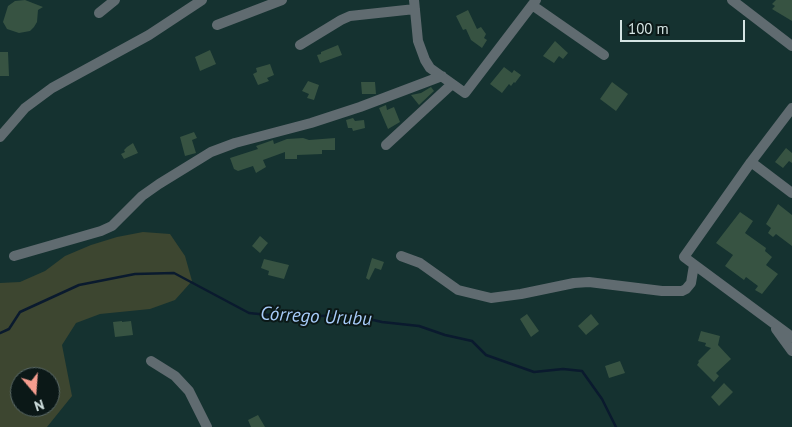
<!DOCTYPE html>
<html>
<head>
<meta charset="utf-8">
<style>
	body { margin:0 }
	#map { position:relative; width:792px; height:427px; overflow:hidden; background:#153230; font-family:"PT Sans",sans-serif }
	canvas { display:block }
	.north { position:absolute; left:10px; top:367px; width:50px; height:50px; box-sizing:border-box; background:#0b1817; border:1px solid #5b6a69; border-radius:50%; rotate:162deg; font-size:14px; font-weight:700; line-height:20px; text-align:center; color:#d4e4e3 }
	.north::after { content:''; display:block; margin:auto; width:18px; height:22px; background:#f59d8f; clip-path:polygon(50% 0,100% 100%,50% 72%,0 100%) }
	.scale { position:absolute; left:620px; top:20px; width:125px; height:22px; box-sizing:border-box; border:2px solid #d4e4e3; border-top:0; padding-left:6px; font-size:15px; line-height:18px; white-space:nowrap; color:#d4e4e3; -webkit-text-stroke:4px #0b1817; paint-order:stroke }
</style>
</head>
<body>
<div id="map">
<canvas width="792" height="427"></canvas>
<div class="north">N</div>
<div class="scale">100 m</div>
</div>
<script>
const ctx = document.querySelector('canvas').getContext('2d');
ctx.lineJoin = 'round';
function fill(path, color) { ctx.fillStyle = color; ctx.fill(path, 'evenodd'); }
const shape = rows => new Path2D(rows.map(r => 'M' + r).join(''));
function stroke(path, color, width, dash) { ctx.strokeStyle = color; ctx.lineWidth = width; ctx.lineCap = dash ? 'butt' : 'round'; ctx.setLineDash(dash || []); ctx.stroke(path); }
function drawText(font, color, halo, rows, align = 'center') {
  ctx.font = font + ' "PT Sans",sans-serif'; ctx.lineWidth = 4; ctx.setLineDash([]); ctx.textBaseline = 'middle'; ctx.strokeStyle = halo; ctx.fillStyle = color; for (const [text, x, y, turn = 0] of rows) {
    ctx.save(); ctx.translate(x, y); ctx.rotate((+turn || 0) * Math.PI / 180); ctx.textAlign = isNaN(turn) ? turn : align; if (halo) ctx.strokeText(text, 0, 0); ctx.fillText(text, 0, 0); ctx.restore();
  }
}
fill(shape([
	[143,232,170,234,185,256,192,281,175,300,150,309,100,314,76,323,62,345,72,396,47,427,0,427,0,283,20,282,45,271,65,256,91,245,117,237],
	[20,377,50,377,50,407,20,407]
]), '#3d4630');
stroke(shape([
	[0,333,9,329,20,312,79,285,135,274,174,273,249,313,288,317,351,315,382,322,419,326,445,335,472,341,486,355,534,372,563,369,582,371,602,399,616,427]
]), '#0a1a2e', 2.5);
fill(shape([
	[25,0,43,7,38,10,37,22,34,27,30,31,19,33,7,29,3,22,8,6,15,1],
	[776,0,792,0,792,21,772,9,775,6,772,4],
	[468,10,477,29,481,27,486,34,484,38,487,40,482,48,471,40,466,29,463,30,456,16],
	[555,41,568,53,563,59,559,56,554,63,543,56],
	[338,45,342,55,320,63,317,55,321,54,321,52],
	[210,50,216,64,200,71,195,57],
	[0,52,8,52,9,76,0,76],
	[270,64,274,75,267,78,269,81,258,85,253,74,257,72,256,68],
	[504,67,512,73,514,70,521,75,515,83,514,82,511,86,509,84,502,93,490,84],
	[308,81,319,85,314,100,307,98,309,94,302,91],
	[361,82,375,82,376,94,362,94],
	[612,82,628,94,616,111,600,99],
	[431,87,434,91,419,105,411,95,421,93],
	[386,105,387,110,394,107,400,122,388,129,379,108],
	[353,118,355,121,364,120,365,128,353,131,352,128,348,128,346,120],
	[194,132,197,138,192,140,196,153,185,156,180,137],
	[303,138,309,140,335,138,335,150,322,150,322,154,297,155,297,159,285,159,285,152,263,160,266,167,256,173,253,166,238,171,234,169,230,158,258,149,256,146,273,140,274,144,287,139],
	[133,143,138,153,124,159,121,154,125,152,124,150,127,147],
	[786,148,792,153,792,163,789,161,783,168,775,162],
	[778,204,792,215,792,246,776,234,773,237,768,233,771,228,766,224],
	[740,212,753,221,745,233,766,248,765,251,772,257,766,265,778,274,762,294,755,290,758,286,746,277,744,280,725,266,733,255,716,243],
	[260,236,268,243,260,253,252,246],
	[372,258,384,262,381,270,375,268,369,280,366,278],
	[264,259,289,265,284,279,268,275,269,271,261,268],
	[527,314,539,331,531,337,520,319],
	[591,314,599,324,586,335,578,326],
	[122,321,122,322,131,321,133,335,115,337,113,322],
	[701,331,720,336,718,345,731,359,716,373,719,376,714,382,697,365,699,362,698,361,711,348,705,346,706,343,698,341],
	[620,361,625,373,609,378,605,366],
	[724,383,733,392,719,406,711,397],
	[258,415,265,427,251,427,248,420]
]), '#375342');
stroke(shape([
	[414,0,418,41,425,60,430,68,465,93,536,0],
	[732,0,792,46],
	[532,5,604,55],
	[99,13,115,0],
	[217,25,282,0],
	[300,45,341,20,350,16,415,9],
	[792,108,751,162,684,257,792,337],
	[0,137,25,108,52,88,149,35,202,0],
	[386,145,452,84],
	[751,162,792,193],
	[14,256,101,231,112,226,142,196,159,184,211,152,235,143,311,123,360,107,442,76],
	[401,256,420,263,458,290,491,298,521,294,574,283,589,282,662,291,682,291,686,289,691,283,694,265],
	[776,329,792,351],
	[151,361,175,376,189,391,207,427]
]), '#606b70', 10);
drawText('italic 19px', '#a7cbf8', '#0b1817', [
	["Córrego Urubu",316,317,3]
]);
</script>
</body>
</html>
